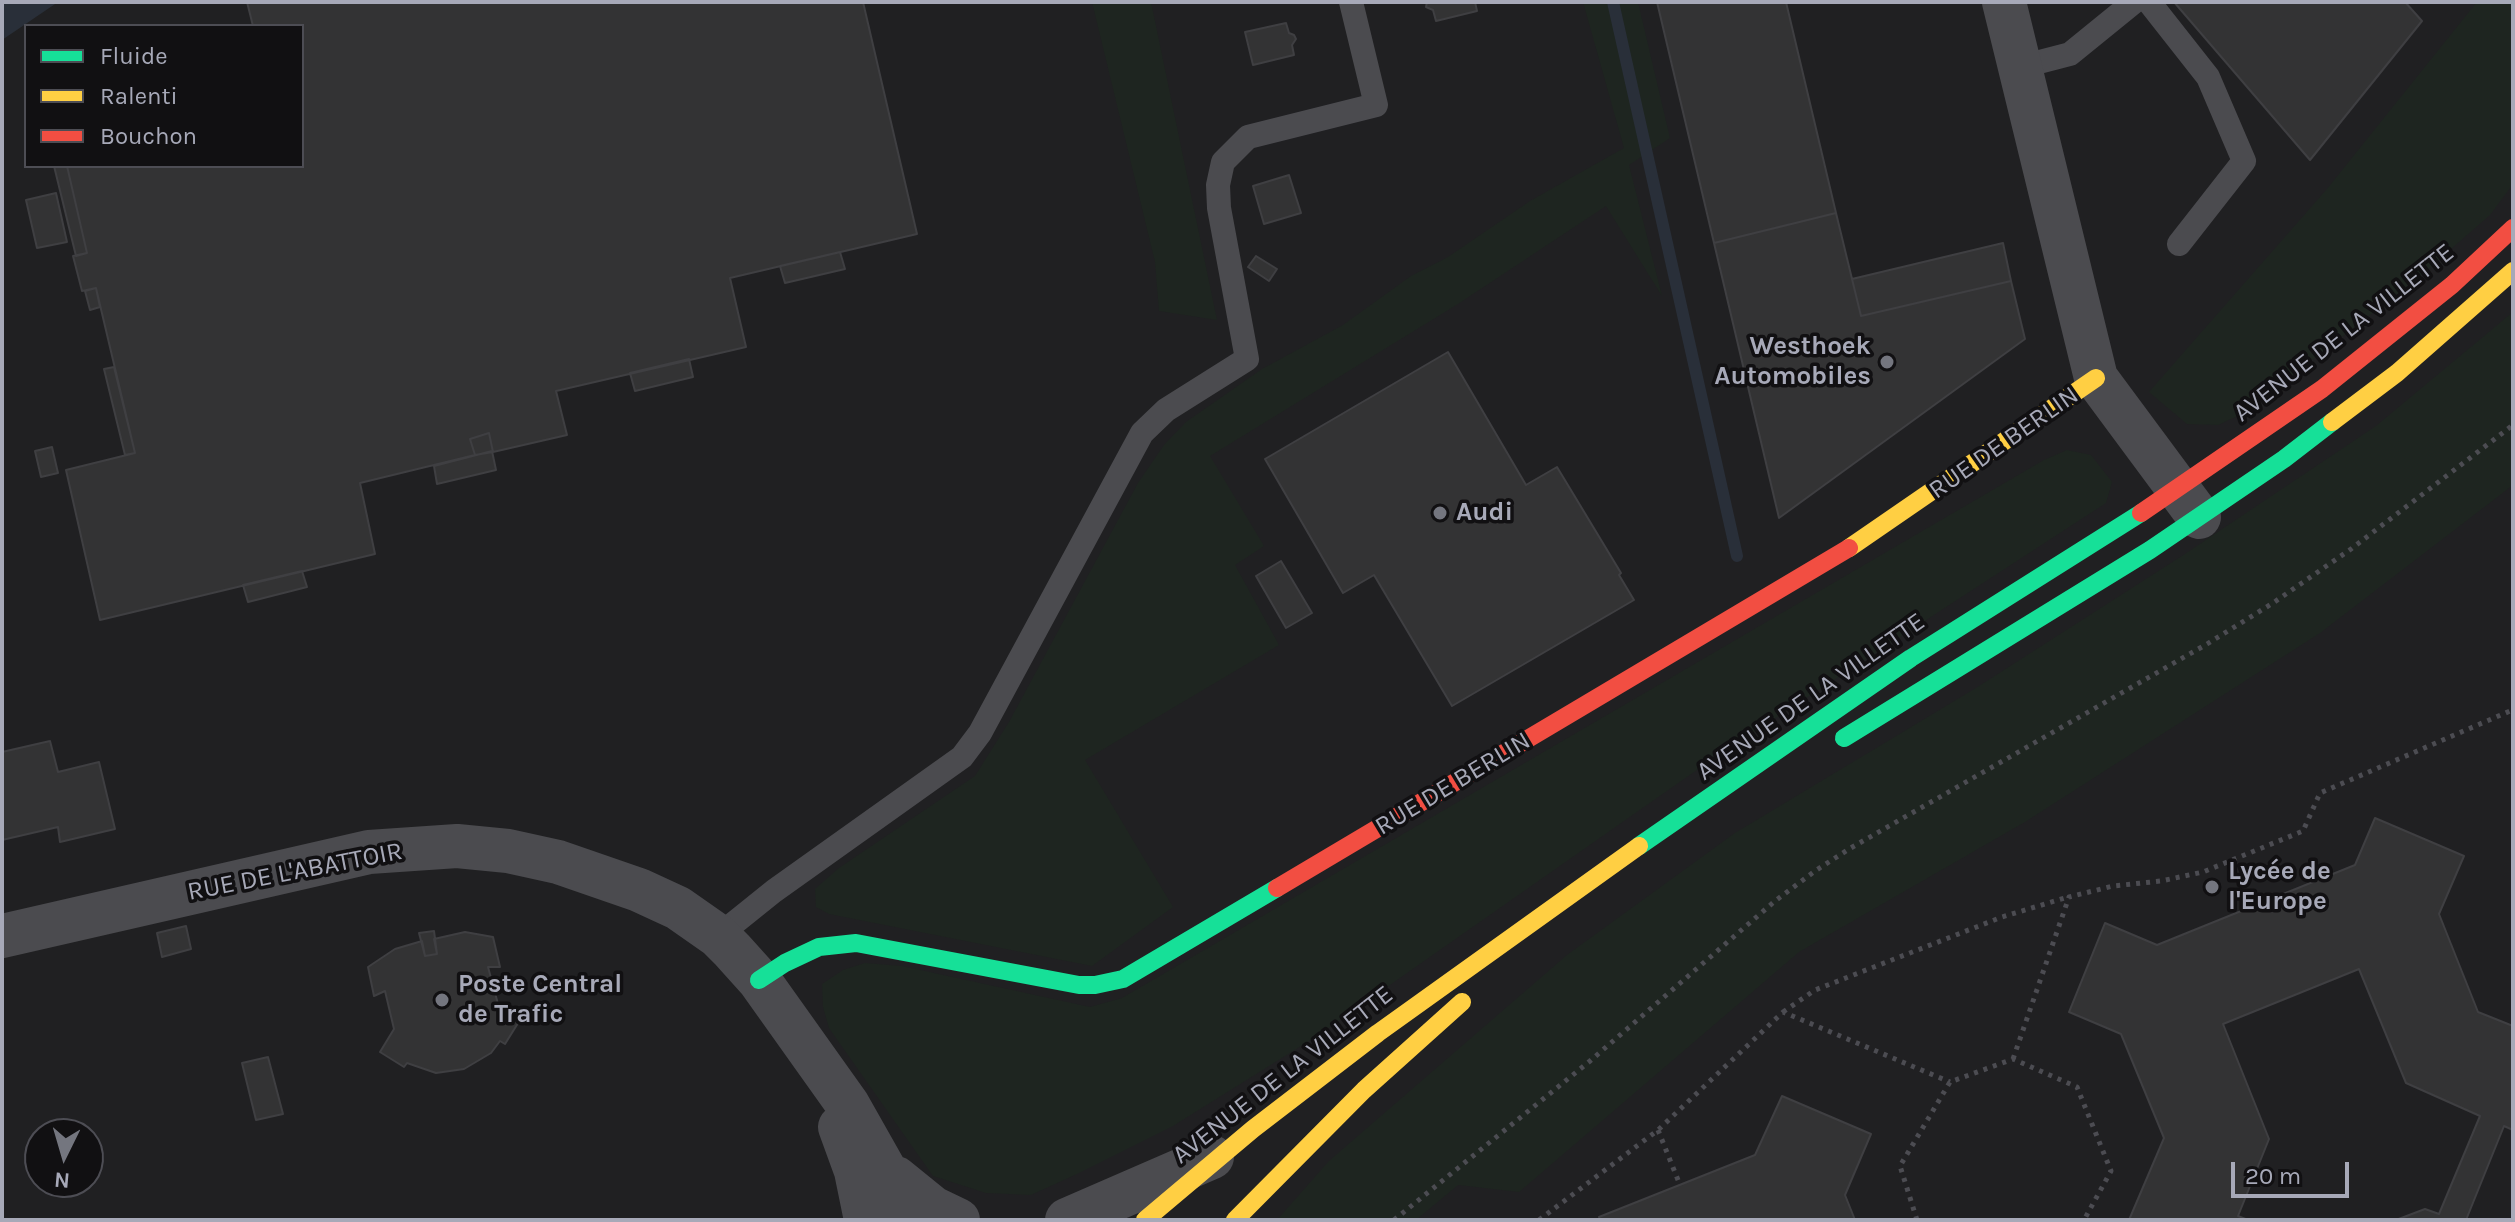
<!DOCTYPE html>
<html>
<head>
<meta charset="utf-8">
<style>
	body { margin:0 }
	#map { position:relative; width:2515px; height:1222px; overflow:hidden; background:#161616; font-family:Karla,sans-serif }
	canvas { display:block }
	.frame { position:absolute; inset:0; border:4px solid #a7a9b8; pointer-events:none }
	.legend { position:absolute; left:24px; top:24px; width:280px; height:144px; box-sizing:border-box; background:#111012; border:2px solid #4d4d54; margin:0; padding:10px 14px; list-style:none; font-size:24px; color:#a7a9b8 }
	.legend li { display:flex; align-items:center; gap:16px; height:40px }
	.legend b { width:40px; border:2px solid #4d4d54 }
	.north { position:absolute; left:24px; top:1118px; width:80px; height:80px; box-sizing:border-box; background:#111012; border:2px solid #4d4d54; border-radius:50%; rotate:185deg; font-size:22px; font-weight:700; line-height:32px; text-align:center; color:#a7a9b8 }
	.north::after { content:''; display:block; margin:auto; width:28px; height:36px; background:#74767f; clip-path:polygon(50% 0,100% 100%,50% 72%,0 100%) }
	.scale { position:absolute; left:2231px; top:1162px; width:118px; height:36px; box-sizing:border-box; border:4px solid #a7a9b8; border-top:0; padding-left:10px; font-size:24px; line-height:28px; white-space:nowrap; color:#a7a9b8; -webkit-text-stroke:6px #111012; paint-order:stroke }
</style>
</head>
<body>
<div id="map">
<canvas width="2515" height="1222"></canvas>
<div class="frame"></div>
<ul class="legend">
<li><b style="height:10px;background:#16e098"></b>Fluide</li>
<li><b style="height:10px;background:#ffcf43"></b>Ralenti</li>
<li><b style="height:10px;background:#f24e42"></b>Bouchon</li>
</ul>
<div class="north">N</div>
<div class="scale">20 m</div>
</div>
<script>
const ctx = document.querySelector('canvas').getContext('2d');
ctx.lineJoin = 'round';
function fill(path, color) { ctx.fillStyle = color; ctx.fill(path, 'evenodd'); }
const shape = rows => new Path2D(rows.map(r => 'M' + r).join(''));
function stroke(path, color, width, dash) { ctx.strokeStyle = color; ctx.lineWidth = width; ctx.lineCap = dash ? 'butt' : 'round'; ctx.setLineDash(dash || []); ctx.stroke(path); }
function drawText(font, color, halo, rows, align = 'center') {
  ctx.font = font + ' Karla,sans-serif'; ctx.lineWidth = 7; ctx.setLineDash([]); ctx.textBaseline = 'middle'; ctx.strokeStyle = halo; ctx.fillStyle = color; for (const [text, x, y, turn = 0] of rows) {
    ctx.save(); ctx.translate(x, y); ctx.rotate((+turn || 0) * Math.PI / 180); ctx.textAlign = isNaN(turn) ? turn : align; if (halo) ctx.strokeText(text, 0, 0); ctx.fillText(text, 0, 0); ctx.restore();
  }
}
fill(shape([
	[2,2,2513,2,2513,1220,2,1220],
	[26,26,302,26,302,166,26,166],
	[40,1134,88,1134,88,1182,40,1182]
]), '#202022');
fill(shape([
	[1092,2,1151,2,1217,320,1159,311,1155,262],
	[1583,2,1638,2,1670,138,1629,165,1662,296,1606,206,1458,304,1210,456,1264,546,1235,565,1279,645,1085,760,1173,907,1092,966,829,914,816,907,815,889,839,868,975,776,1009,722,1138,483,1164,445,1186,422,1262,369,1343,325,1411,276,1448,257,1530,201,1624,148],
	[2477,2,2513,2,2513,184,2490,215,2420,276,2244,413,2218,425,2187,424,2149,392,2327,189],
	[2513,312,2513,485,2320,633,2025,822,1799,952,1519,1192,1458,1185,1416,1220,1277,1220,1329,1161,1567,955,1735,833,1976,688,2185,554,2376,426],
	[2067,450,2091,455,2112,482,2106,503,1714,758,1317,1036,1173,1126,1077,1174,1031,1195,986,1193,933,1176,829,1028,823,1007,822,984,843,970,865,963,902,966,1090,1007,1122,998,2044,460]
]), '#1e2520');
fill(shape([
	[2,2,58,2,2,40]
]), '#292f39');
stroke(shape([
	[1613,2,1737,556]
]), '#292f39', 12);
const building = shape([
	[247,2,863,2,917,234,730,278,746,347,556,391,567,435,493,452,489,433,470,439,475,455,360,483,375,554,100,620,66,470,135,453,96,288,82,291,73,256,87,253,67,166,302,166,302,26,253,26,247,2],
	[1427,2,1475,2,1477,11,1436,21,1433,10,1426,7,1427,2],
	[1657,2,1786,2,1836,213,1714,243,1657,2],
	[2174,2,2405,2,2422,21,2310,160,2174,2],
	[1286,23,1289,33,1294,35,1296,39,1292,45,1294,55,1253,65,1245,32,1286,23],
	[54,166,67,166,87,253,76,256,54,166],
	[1289,175,1301,213,1264,224,1253,186,1289,175],
	[56,193,67,242,37,248,26,200,56,193],
	[1836,213,1861,316,2011,281,2025,339,1779,518,1714,243,1836,213],
	[2003,243,2011,281,1861,316,1852,279,2003,243],
	[840,252,845,269,785,283,780,266,840,252],
	[1256,256,1277,269,1269,281,1248,267,1256,256],
	[96,288,100,307,90,310,85,291,96,288],
	[1448,352,1526,485,1557,467,1621,573,1619,575,1634,600,1452,706,1374,575,1343,593,1265,459,1448,352],
	[689,359,693,377,635,391,630,373,689,359],
	[114,367,135,453,125,455,104,369,114,367],
	[489,433,493,452,475,455,470,439,489,433],
	[52,447,58,473,41,477,35,451,52,447],
	[492,451,496,470,437,484,434,466,492,451],
	[1281,561,1312,613,1286,628,1256,576,1281,561],
	[302,571,307,587,248,602,243,585,302,571],
	[50,741,58,772,99,762,115,829,60,842,58,827,2,840,2,752,50,741],
	[2375,818,2464,856,2439,914,2478,1012,2513,1026,2513,1130,2504,1126,2466,1220,2396,1220,2425,1209,2439,1214,2480,1116,2406,1083,2359,969,2223,1024,2269,1139,2238,1216,2248,1220,2129,1220,2164,1138,2121,1034,2069,1012,2105,923,2157,945,2355,865,2375,818],
	[186,926,191,949,162,957,157,933,186,926],
	[434,931,437,954,425,956,419,933,434,931],
	[465,932,493,937,500,967,488,967,498,1004,520,1020,505,1044,500,1041,491,1053,464,1069,436,1073,407,1063,404,1067,380,1052,394,1029,385,991,374,996,368,967,395,949,422,941,425,956,437,954,434,939,465,932],
	[268,1057,283,1114,256,1120,242,1063,268,1057],
	[1782,1096,1871,1134,1845,1195,1855,1220,1600,1220,1599,1217,1755,1155,1782,1096]
]);
fill(building, '#333334');
stroke(building, '#3f3f42', 2);
stroke(shape([
	[1783,1012,1815,990,2002,917,2068,897],
	[2013,1059,2069,897,2113,886,2161,881,2203,872,2303,831,2320,793,2510,711,2513,713],
	[1658,1130,1680,1185],
	[1394,1220,1590,1061,1775,901,1815,871,1849,849,2207,644,2273,603,2351,549,2513,425],
	[1539,1220,1658,1130,1783,1012,1950,1082],
	[1917,1220,1900,1166,1950,1082,2013,1059,2077,1087,2111,1171,2084,1220]
]), '#4c4c52', 5, [4, 6]);
stroke(shape([
	[2149,2,2208,77,2244,161,2179,244],
	[2020,67,2070,54,2134,2],
	[718,936,774,891,962,757,980,733,1142,433,1166,410,1247,359,1219,208,1218,185,1223,162,1248,137,1376,105,1351,2]
]), '#4b4b4f', 24);
stroke(shape([
	[2004,2,2096,378,2199,517],
	[2,936,369,852,457,846,508,851,558,862,639,890,678,908,718,936,732,950,759,980,848,1105,913,1220],
	[840,1127,856,1171,866,1220],
	[896,1178,933,1208,958,1220],
	[1067,1220,1212,1157]
]), '#4b4b4f', 44);
stroke(shape([
	[1844,738,2150,550,2284,459,2332,422],
	[1639,846,1911,658,2141,513],
	[759,980,785,963,819,947,856,943,1079,985,1095,985,1123,979,1277,888]
]), '#16e098', 18);
stroke(shape([
	[2332,422,2397,373,2513,271],
	[1849,548,2096,378],
	[1145,1220,1253,1129,1378,1033,1639,846],
	[1235,1220,1364,1090,1462,1002]
]), '#ffcf43', 18);
stroke(shape([
	[2141,513,2322,389,2452,285,2513,228],
	[1277,888,1849,548]
]), '#f24e42', 18);
for (const [x, y, r, color] of [
	[1887,362,8,"#74767f"],
	[1440,513,8,"#74767f"],
	[2212,887,8,"#74767f"],
	[442,1000,8,"#74767f"]
]) { const dot = new Path2D(); dot.arc(x, y, r, 0, 2 * Math.PI); ctx.fillStyle = color; ctx.fill(dot); stroke(dot, '#111012', 3); }
drawText('26px', '#a7a9b8', '#111012', [
	["AVENUE DE LA VILLETTE",2344,333,-38],
	["RUE DE BERLIN",2004,443,-35],
	["AVENUE DE LA VILLETTE",1811,697,-35],
	["RUE DE BERLIN",1453,784,-31],
	["RUE DE L'ABATTOIR",295,872,-11],
	["AVENUE DE LA VILLETTE",1283,1075,-38]
]);
drawText('bold 26px', '#a7a9b8', '#111012', [
	["Westhoek",1871,347,"right"],
	["Automobiles",1871,377,"right"],
	["Audi",1456,513],
	["Lycée de",2228,872],
	["l'Europe",2228,902],
	["Poste Central",458,985],
	["de Trafic",458,1015]
], 'left');
</script>
</body>
</html>
